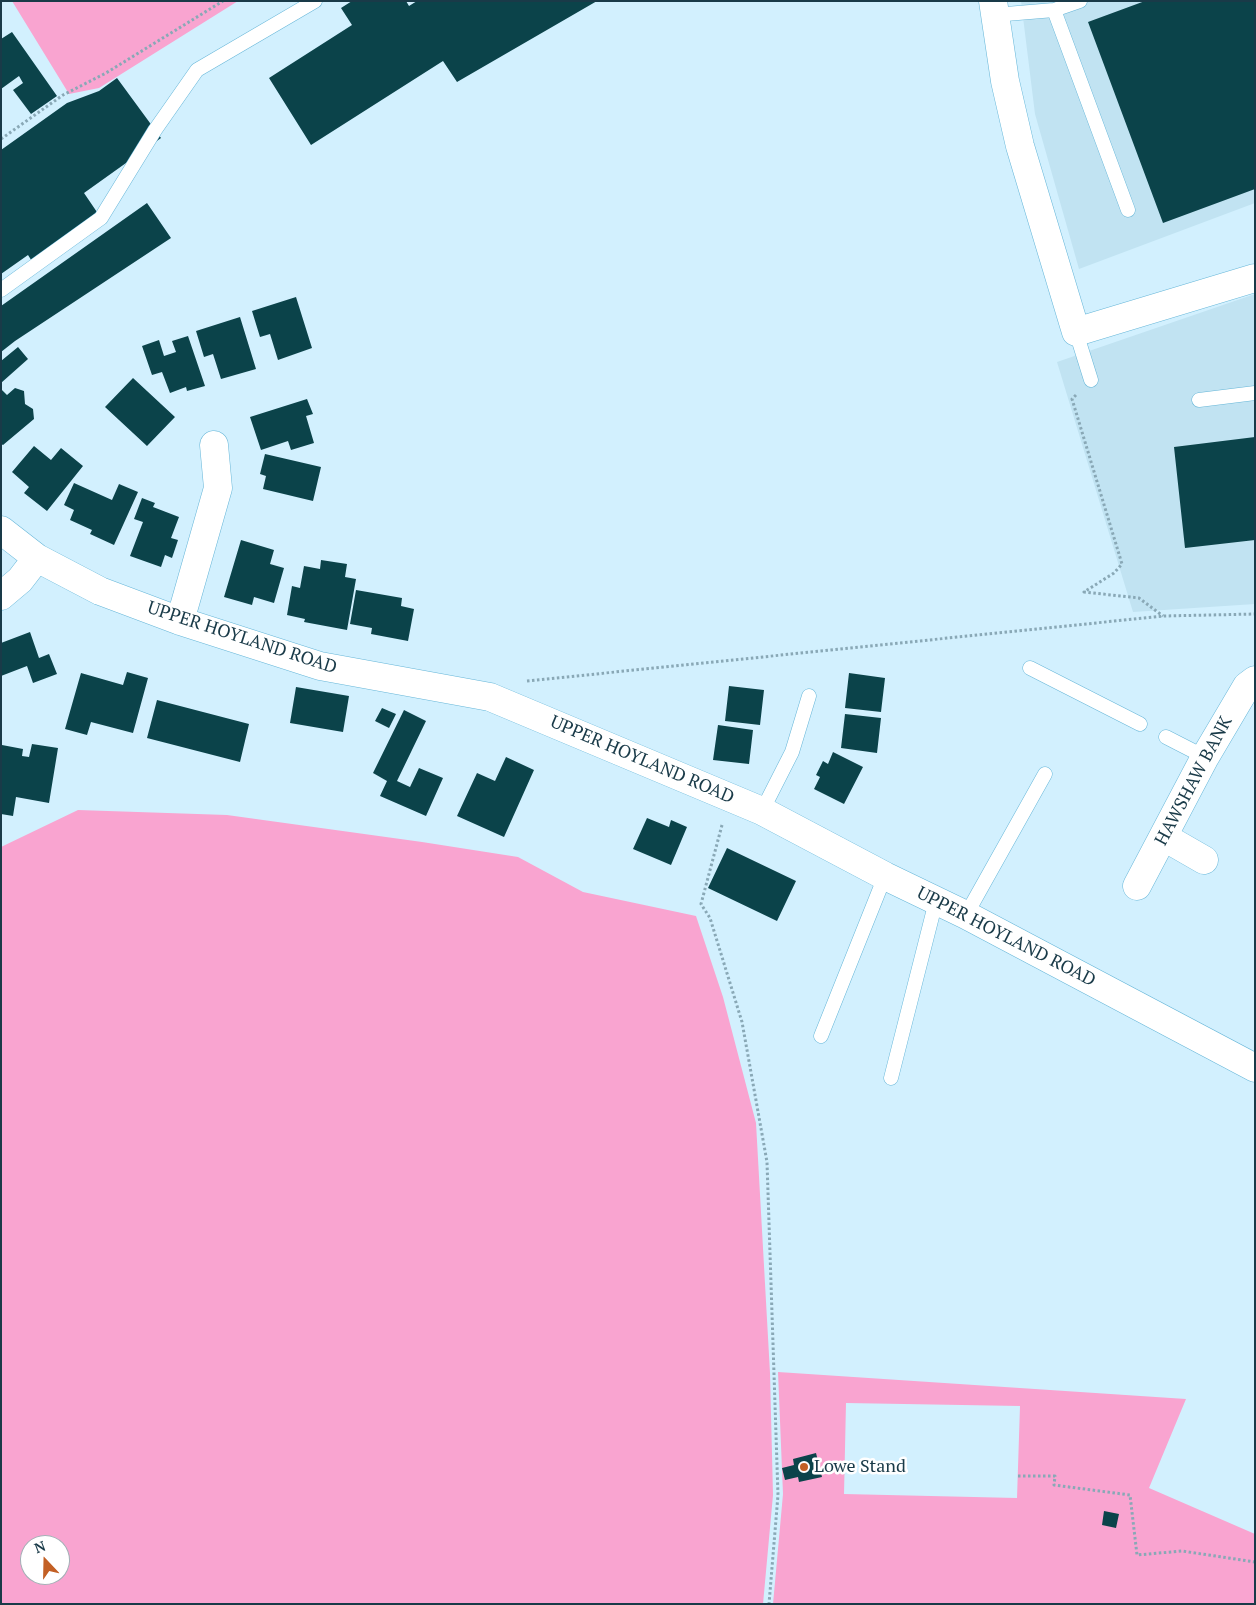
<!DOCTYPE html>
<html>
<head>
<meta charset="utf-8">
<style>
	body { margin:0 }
	#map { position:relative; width:1256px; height:1605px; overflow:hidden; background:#d2f0fe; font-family:"PT Serif",serif }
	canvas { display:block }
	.frame { position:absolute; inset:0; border:2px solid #193a48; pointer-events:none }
	.north { position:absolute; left:20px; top:1535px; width:50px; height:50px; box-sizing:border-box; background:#fff; border:1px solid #a3b0b6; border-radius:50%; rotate:339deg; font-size:14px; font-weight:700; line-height:20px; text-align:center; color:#193a48 }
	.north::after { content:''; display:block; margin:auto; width:18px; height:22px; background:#c36025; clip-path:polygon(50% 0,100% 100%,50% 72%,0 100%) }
</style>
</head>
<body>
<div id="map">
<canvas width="1256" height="1605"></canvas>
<div class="frame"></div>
<div class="north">N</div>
</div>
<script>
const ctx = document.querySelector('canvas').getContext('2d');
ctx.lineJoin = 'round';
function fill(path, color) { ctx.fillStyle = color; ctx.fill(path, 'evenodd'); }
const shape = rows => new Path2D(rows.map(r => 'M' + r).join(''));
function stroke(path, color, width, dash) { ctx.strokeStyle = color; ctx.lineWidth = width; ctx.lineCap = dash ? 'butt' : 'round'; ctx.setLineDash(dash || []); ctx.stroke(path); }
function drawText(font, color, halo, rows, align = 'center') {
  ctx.font = font + ' "PT Serif",serif'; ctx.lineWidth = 5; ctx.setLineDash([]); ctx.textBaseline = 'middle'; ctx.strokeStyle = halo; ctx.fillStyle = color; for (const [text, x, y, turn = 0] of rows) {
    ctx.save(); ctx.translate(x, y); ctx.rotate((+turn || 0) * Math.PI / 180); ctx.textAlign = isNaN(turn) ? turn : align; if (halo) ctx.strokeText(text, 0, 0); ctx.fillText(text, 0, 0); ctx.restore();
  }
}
fill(shape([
	[1021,1,1255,1,1255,203,1079,269,1035,114],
	[1255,294,1255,604,1133,612,1057,362]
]), '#c1e3f2');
fill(shape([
	[12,1,238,1,99,88,69,94],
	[78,810,227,815,422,842,518,857,583,892,696,916,723,997,756,1123,770,1373,773,1495,763,1604,1,1604,1,847],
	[30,1545,60,1545,60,1575,30,1575],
	[778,1372,1186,1399,1149,1488,1255,1534,1255,1604,773,1604,783,1494],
	[846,1403,1020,1406,1017,1498,844,1494]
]), '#f9a4d0');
fill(shape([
	[352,1,406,1,409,6,417,1,597,1,457,82,443,61,311,145,269,78,352,25,341,8],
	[1145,1,1255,1,1255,189,1163,223,1088,22],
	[12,32,57,96,31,114,13,90,23,83,19,76,1,89,1,39],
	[117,78,161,138,84,193,101,218,35,266,28,255,1,274,1,150,67,103,99,91],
	[147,203,171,238,15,341,1,352,1,306],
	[296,297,312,348,278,360,270,334,260,337,252,311],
	[240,317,256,369,221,379,213,354,204,357,196,331],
	[188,336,205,386,187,391,186,387,170,393,162,372,152,375,142,346,159,340,164,356,176,352,172,341],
	[18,347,28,359,1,383,1,361],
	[133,378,175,417,147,446,105,407],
	[15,388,24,391,25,404,33,409,34,419,3,445,1,444,1,389,7,395],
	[307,399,313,414,306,416,314,443,291,450,288,441,261,450,250,417],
	[1255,437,1255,540,1185,548,1174,447],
	[34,446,51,460,61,448,83,466,47,511,24,493,29,487,12,472],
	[265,454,321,467,313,501,263,489,266,476,260,474],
	[74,483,112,500,119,484,138,492,114,545,90,534,92,530,70,520,74,510,64,505],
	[142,498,155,503,153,507,179,517,171,538,178,540,172,558,165,555,161,567,130,556,143,522,134,519],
	[241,540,274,550,270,564,284,568,274,603,254,597,252,605,224,597],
	[321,560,347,564,345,577,356,579,347,630,304,622,305,619,287,615,292,586,300,588,304,566,320,569],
	[356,590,402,598,401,606,414,609,408,641,371,634,372,628,350,624],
	[30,632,39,658,49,654,57,674,33,683,27,666,1,676,1,643],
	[127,672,148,678,133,733,91,722,87,735,65,729,81,673,123,685],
	[849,673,885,678,881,712,845,708],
	[729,686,764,690,760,725,725,721],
	[296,687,349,696,343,732,290,723],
	[157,700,249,724,240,762,147,738],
	[382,708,396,714,389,728,375,721],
	[404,710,426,721,397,781,410,787,419,768,443,778,426,816,380,796,387,781,373,773],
	[845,714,881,718,877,753,841,748],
	[718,725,753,730,749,764,713,760],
	[32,744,58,748,49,803,16,797,13,816,1,814,2,745,23,749,22,756,29,757],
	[833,752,863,767,844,804,814,789,820,777,816,775,823,761,828,764],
	[506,757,534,770,504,837,457,816,477,773,495,781],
	[647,818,669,827,671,820,687,827,671,865,633,849],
	[727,848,796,881,777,921,708,888],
	[816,1453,822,1477,799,1482,798,1477,785,1480,782,1468,794,1465,793,1459],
	[1104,1511,1119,1514,1116,1528,1102,1525]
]), '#0b434a');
const lane = shape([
	[1054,10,1128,210],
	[994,15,1054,10,1080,1],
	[1,290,101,218,155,130,197,70,315,1],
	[1076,332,1091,380],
	[1199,400,1255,393],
	[1030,668,1140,724],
	[1166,737,1205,757],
	[762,811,792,752,809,696],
	[966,915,1045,774],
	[821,1036,885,876],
	[891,1078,936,901]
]);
const street = shape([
	[993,1,1005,81,1020,146,1076,332,1255,278],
	[1,530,37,558,100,591,180,621,320,666,490,697,762,811,885,876,966,915,1255,1068],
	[1,596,20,580,37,558],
	[180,621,218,488,214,445],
	[1164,837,1204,860],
	[1137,886,1205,757,1247,686,1255,680]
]);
stroke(lane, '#66b6d8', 15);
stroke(street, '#66b6d8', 29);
stroke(shape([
	[1,139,63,95,106,73,223,1],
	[1076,395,1072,399,1122,564,1114,573,1084,592,1139,598,1163,616],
	[527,681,1164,616,1255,614],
	[722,825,701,904,710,918,742,1022,767,1162,778,1495,769,1604],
	[1018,1476,1055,1476,1054,1485,1130,1495,1137,1555,1182,1551,1255,1562]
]), '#89a8b6', 3, [2.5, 2.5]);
stroke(lane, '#fff', 14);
stroke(street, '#fff', 28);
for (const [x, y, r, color] of [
	[804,1467,5,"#c36025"]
]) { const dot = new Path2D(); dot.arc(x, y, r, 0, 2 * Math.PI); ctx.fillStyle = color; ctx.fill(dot); stroke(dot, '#fff', 2); }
drawText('18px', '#193a48', '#fff', [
	["UPPER HOYLAND ROAD",242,638,18],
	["UPPER HOYLAND ROAD",642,760,23],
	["HAWSHAW BANK",1194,781,-62],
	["UPPER HOYLAND ROAD",1006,937,27]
]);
drawText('18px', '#193a48', '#fff', [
	["Lowe Stand",814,1467]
], 'left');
</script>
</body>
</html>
